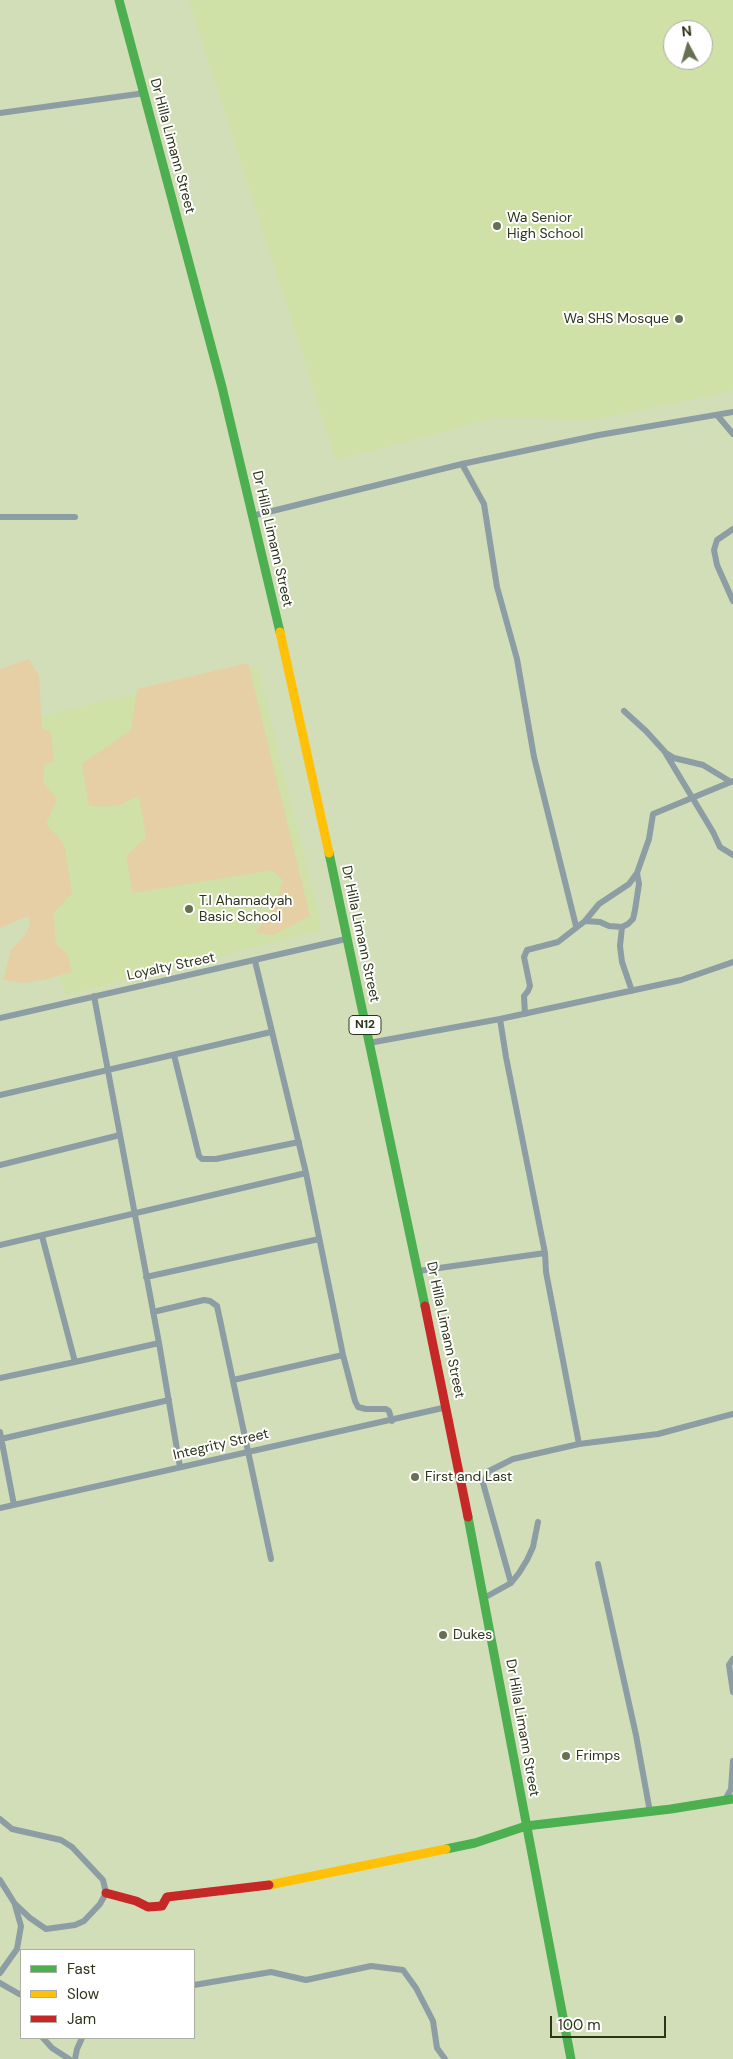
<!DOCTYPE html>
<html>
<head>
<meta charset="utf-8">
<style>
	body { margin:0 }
	#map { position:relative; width:733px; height:2059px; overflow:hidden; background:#d2deb8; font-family:"DM Sans",sans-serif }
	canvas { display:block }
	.legend { position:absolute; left:20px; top:1949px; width:175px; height:90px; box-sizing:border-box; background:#fff; border:1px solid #abaea3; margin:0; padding:6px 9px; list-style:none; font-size:15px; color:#2d3519 }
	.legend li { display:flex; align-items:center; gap:10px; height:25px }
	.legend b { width:25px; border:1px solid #abaea3 }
	.north { position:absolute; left:663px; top:20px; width:50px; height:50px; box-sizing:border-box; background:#fff; border:1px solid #abaea3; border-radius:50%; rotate:354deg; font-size:14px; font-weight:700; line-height:20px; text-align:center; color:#2d3519 }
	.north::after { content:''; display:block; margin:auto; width:18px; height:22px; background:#677051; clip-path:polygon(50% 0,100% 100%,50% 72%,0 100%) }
	.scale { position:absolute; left:550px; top:2016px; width:116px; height:22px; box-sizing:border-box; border:2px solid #2d3519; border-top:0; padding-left:6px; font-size:15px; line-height:18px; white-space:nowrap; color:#2d3519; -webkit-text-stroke:4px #fff; paint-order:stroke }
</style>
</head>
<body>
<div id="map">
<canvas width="733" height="2059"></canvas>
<ul class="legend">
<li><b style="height:6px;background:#4caf50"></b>Fast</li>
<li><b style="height:6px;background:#ffc107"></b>Slow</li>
<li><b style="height:6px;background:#c62828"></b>Jam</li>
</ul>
<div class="north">N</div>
<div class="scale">100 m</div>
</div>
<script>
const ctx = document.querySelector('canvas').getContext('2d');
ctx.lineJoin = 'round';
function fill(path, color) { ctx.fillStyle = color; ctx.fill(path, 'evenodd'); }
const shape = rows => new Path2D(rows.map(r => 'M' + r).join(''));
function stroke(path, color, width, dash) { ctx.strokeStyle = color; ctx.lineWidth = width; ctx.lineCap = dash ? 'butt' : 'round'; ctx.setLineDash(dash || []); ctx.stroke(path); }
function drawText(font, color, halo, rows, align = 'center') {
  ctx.font = font + ' "DM Sans",sans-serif'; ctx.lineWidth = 4; ctx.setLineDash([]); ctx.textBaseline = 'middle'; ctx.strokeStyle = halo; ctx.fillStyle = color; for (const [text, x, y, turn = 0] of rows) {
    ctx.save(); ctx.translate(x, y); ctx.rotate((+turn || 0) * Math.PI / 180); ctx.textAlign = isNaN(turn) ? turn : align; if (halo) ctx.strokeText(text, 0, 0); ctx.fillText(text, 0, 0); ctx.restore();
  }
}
fill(shape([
	[189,0,733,0,733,391,597,419,495,418,336,460],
	[673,30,703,30,703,60,673,60],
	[257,666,322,930,65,995,5,724]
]), '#cfe1a6');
fill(shape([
	[29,659,39,676,42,728,51,733,54,762,44,765,43,782,57,799,46,824,64,844,72,893,53,914,56,944,67,954,72,972,47,979,24,983,3,980,11,950,26,934,30,923,28,916,0,928,0,669],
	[248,663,310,916,273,935,255,933,275,905,283,880,272,870,133,893,126,856,146,837,139,796,117,806,89,806,82,764,131,730,137,689]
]), '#e6cfa4');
stroke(shape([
	[0,113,145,93],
	[717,415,733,434],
	[462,464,484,504,497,587,517,659,534,757,576,926],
	[252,516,462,464,599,435,733,412],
	[0,517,75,517],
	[733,529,717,540,714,550,717,565,733,601],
	[624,711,646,731,666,753,674,758,703,765,731,782],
	[666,754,713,832,720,847,733,855],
	[585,921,599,904,629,884,637,873],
	[622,927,620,946,622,962,632,991],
	[255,961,306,1173,343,1355,355,1401,358,1407,366,1409,386,1409,389,1411,392,1421],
	[94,996,159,1343,180,1467],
	[525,1014,524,996,528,991,530,986,524,957,527,950,558,942,585,921,600,922,609,926,622,927,628,924,633,919,635,910,639,884,637,873,649,839,653,814,733,781],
	[0,1018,346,939],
	[500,1019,506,1057,545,1253,546,1272,579,1444],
	[369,1043,500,1019,681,980,733,962],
	[174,1055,199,1156,202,1159,216,1159,299,1142],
	[0,1095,271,1032],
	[0,1165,120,1135],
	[42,1236,75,1362,159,1343],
	[0,1245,306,1173],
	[418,1271,545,1253],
	[146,1277,319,1239],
	[153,1312,204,1300,210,1301,217,1306,271,1559],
	[0,1378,75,1362],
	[233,1380,343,1355],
	[0,1432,14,1505],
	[1,1439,169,1400],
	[0,1508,447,1407],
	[598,1564,636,1735,650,1812],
	[511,1583,483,1483,489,1471,513,1459,579,1444,658,1434,733,1414],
	[484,1598,511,1583,519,1573,527,1560,533,1547,538,1522],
	[733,1659,729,1665,733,1692],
	[725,1800,731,1789,733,1761],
	[0,1819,12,1829,61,1840,72,1847,103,1880,106,1893,100,1904,84,1921,75,1925,46,1929,30,1918,15,1904,0,1880],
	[0,1973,17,1949,21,1926,15,1905],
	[0,1983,21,1995],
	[194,1985,271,1972,306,1980,371,1966,403,1970,416,1988,433,2021,437,2048,445,2059],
	[43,2038,52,2048,69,2059],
	[75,2059,77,2049,82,2038]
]), '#8c9da3', 6);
stroke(shape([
	[119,0,222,387,280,632],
	[329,853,425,1306],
	[468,1517,571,2059],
	[446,1849,475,1843,526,1826,671,1809,733,1799]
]), '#4caf50', 9);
stroke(shape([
	[280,632,329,853],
	[269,1885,446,1849]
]), '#ffc107', 9);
stroke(shape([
	[425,1306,468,1517],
	[106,1893,136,1901,148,1907,162,1906,167,1897,269,1885]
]), '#c62828', 9);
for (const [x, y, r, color] of [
	[497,226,5,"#677051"],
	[679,319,5,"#677051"],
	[189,909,5,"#677051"],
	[415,1477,5,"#677051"],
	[443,1635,5,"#677051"],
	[566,1756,5,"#677051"]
]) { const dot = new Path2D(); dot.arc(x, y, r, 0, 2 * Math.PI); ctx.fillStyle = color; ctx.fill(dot); stroke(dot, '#fff', 2); }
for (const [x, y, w] of [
	[365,1025,32]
]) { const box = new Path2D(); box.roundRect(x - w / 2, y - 9.5, w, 19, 4); ctx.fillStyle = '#fff'; ctx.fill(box); stroke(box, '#2d3519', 1); }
drawText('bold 12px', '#2d3519', null, [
	["N12",365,1025]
]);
drawText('14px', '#2d3519', '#fff', [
	["Dr Hilla Limann Street",172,146,75],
	["Dr Hilla Limann Street",272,539,77],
	["Dr Hilla Limann Street",360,934,78],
	["Loyalty Street",171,967,-12],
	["Dr Hilla Limann Street",445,1330,78],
	["Integrity Street",221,1445,-13],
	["Dr Hilla Limann Street",522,1728,80]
]);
drawText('14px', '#2d3519', '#fff', [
	["Wa Senior",507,218],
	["High School",507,234],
	["Wa SHS Mosque",669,319,"right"],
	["T.I Ahamadyah",199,901],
	["Basic School",199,917],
	["First and Last",425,1477],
	["Dukes",453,1635],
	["Frimps",576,1756]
], 'left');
</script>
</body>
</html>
